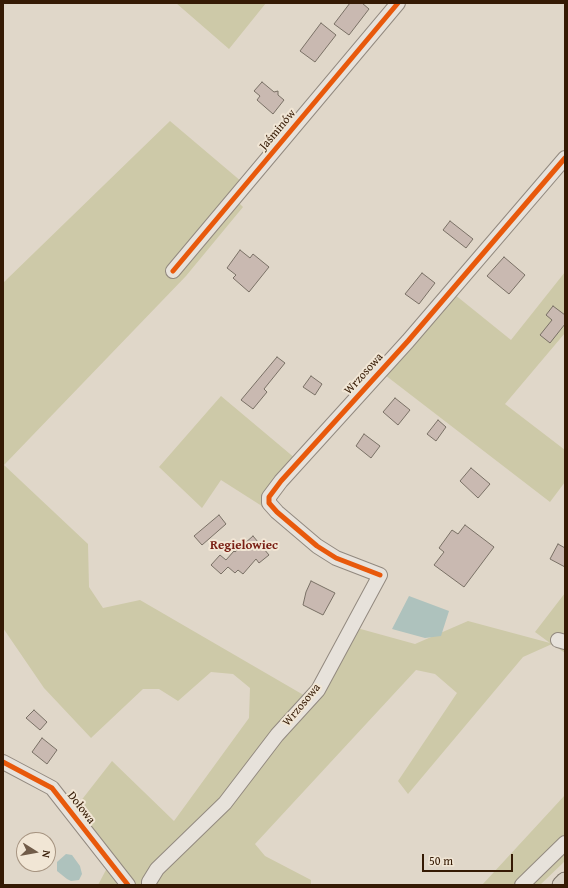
<!DOCTYPE html>
<html>
<head>
<meta charset="utf-8">
<style>
	body { margin:0 }
	#map { position:relative; width:568px; height:888px; overflow:hidden; background:#e0d7c9; font-family:"Gentium Book Plus",serif }
	canvas { display:block }
	.frame { position:absolute; inset:0; border:4px solid #351a04; pointer-events:none }
	.north { position:absolute; left:16px; top:832px; width:40px; height:40px; box-sizing:border-box; background:#f1e6d5; border:1px solid #a69481; border-radius:50%; rotate:101deg; font-size:11px; font-weight:700; line-height:16px; text-align:center; color:#351a04 }
	.north::after { content:''; display:block; margin:auto; width:14px; height:18px; background:#715c49; clip-path:polygon(50% 0,100% 100%,50% 72%,0 100%) }
	.scale { position:absolute; left:422px; top:854px; width:91px; height:18px; box-sizing:border-box; border:2px solid #351a04; border-top:0; padding-left:5px; font-size:12px; line-height:14px; white-space:nowrap; color:#351a04; -webkit-text-stroke:3px #f1e6d5; paint-order:stroke }
</style>
</head>
<body>
<div id="map">
<canvas width="568" height="888"></canvas>
<div class="frame"></div>
<div class="north">N</div>
<div class="scale">50 m</div>
</div>
<script>
const ctx = document.querySelector('canvas').getContext('2d');
ctx.lineJoin = 'round';
function fill(path, color) { ctx.fillStyle = color; ctx.fill(path, 'evenodd'); }
const shape = rows => new Path2D(rows.map(r => 'M' + r).join(''));
function stroke(path, color, width, dash) { ctx.strokeStyle = color; ctx.lineWidth = width; ctx.lineCap = dash ? 'butt' : 'round'; ctx.setLineDash(dash || []); ctx.stroke(path); }
function drawText(font, color, halo, rows, align = 'center') {
  ctx.font = font + ' "Gentium Book Plus",serif'; ctx.lineWidth = 4; ctx.setLineDash([]); ctx.textBaseline = 'middle'; ctx.strokeStyle = halo; ctx.fillStyle = color; for (const [text, x, y, turn = 0] of rows) {
    ctx.save(); ctx.translate(x, y); ctx.rotate((+turn || 0) * Math.PI / 180); ctx.textAlign = isNaN(turn) ? turn : align; if (halo) ctx.strokeText(text, 0, 0); ctx.fillText(text, 0, 0); ctx.restore();
  }
}
fill(shape([
	[176,3,266,3,229,49],
	[170,121,242,182,239,203,243,207,186,276,4,465,88,544,89,587,103,608,140,600,307,697,357,628,415,644,468,621,550,643,535,632,565,593,565,653,552,644,523,657,408,794,398,781,457,693,435,674,416,670,255,844,265,856,311,880,311,885,98,885,107,868,67,813,80,802,112,761,174,821,249,718,250,688,233,674,211,672,178,701,159,689,143,689,91,738,44,688,3,628,3,283],
	[565,272,565,333,505,404,565,450,565,482,550,502,385,375,454,294,511,340],
	[221,396,296,459,265,508,221,480,202,508,159,467],
	[565,795,565,861,540,885,482,885]
]), '#cdc9a8');
fill(shape([
	[409,596,449,611,441,636,425,638,392,629],
	[66,854,72,855,80,866,82,874,79,880,71,881,67,879,57,871,57,862]
]), '#aec2bd');
const building = shape([
	[350,3,362,3,369,9,349,35,334,24,350,3],
	[321,23,336,35,315,62,300,51,321,23],
	[262,82,274,92,278,91,278,95,284,100,273,114,257,100,260,96,254,91,262,82],
	[450,221,473,239,466,248,443,230,450,221],
	[240,250,250,258,253,254,269,267,249,292,233,278,236,275,227,268,240,250],
	[504,257,525,275,509,294,487,276,504,257],
	[422,273,435,283,419,304,405,294,422,273],
	[553,306,565,315,565,324,550,343,540,335,552,320,546,315,553,306],
	[277,357,285,363,264,389,267,392,253,409,241,400,277,357],
	[311,376,322,384,315,395,303,387,311,376],
	[395,398,410,410,398,425,383,412,395,398],
	[438,420,446,427,436,441,427,434,438,420],
	[364,434,380,446,371,458,356,446,364,434],
	[471,468,490,484,478,498,460,481,471,468],
	[219,515,226,524,202,545,194,536,219,515],
	[465,525,494,547,464,587,434,565,444,552,439,548,452,530,458,534,465,525],
	[253,536,269,555,259,563,256,559,243,574,238,570,235,573,228,567,221,574,211,565,220,555,226,560,234,551,235,552,253,536],
	[558,544,565,548,565,567,550,559,558,544],
	[311,581,335,593,323,615,303,605,306,592,311,581],
	[34,710,47,722,40,730,26,718,34,710],
	[42,738,57,750,47,764,32,752,42,738]
]);
fill(building, '#c9b9b1');
stroke(building, '#797065', 1);
const minor = shape([
	[173,271,398,3],
	[558,640,565,642],
	[3,762,52,788,128,885],
	[149,885,149,882,157,869,225,803,277,735,318,690,380,575,336,558,317,546,277,512,269,503,269,497,281,481,408,341,565,158],
	[522,885,565,843]
]);
const major = shape([
	[561,885,565,881]
]);
stroke(minor, '#92897f', 16);
stroke(major, '#797065', 19);
stroke(minor, '#e7e2db', 14);
stroke(major, '#dad2c6', 17);
stroke(shape([
	[173,271,398,3],
	[380,575,336,558,317,546,277,512,269,503,269,497,281,481,408,341,565,158],
	[3,762,52,788,128,885]
]), '#e8590c', 5);
drawText('12px', '#351a04', '#f1e6d5', [
	["Jaśminów",278,130,-50],
	["Wrzosowa",364,374,-48],
	["Wrzosowa",302,705,-50],
	["Dołowa",81,808,52]
]);
drawText('bold 13px', '#7a1f14', '#f1e6d5', [
	["Regielowiec",244,546]
]);
</script>
</body>
</html>
